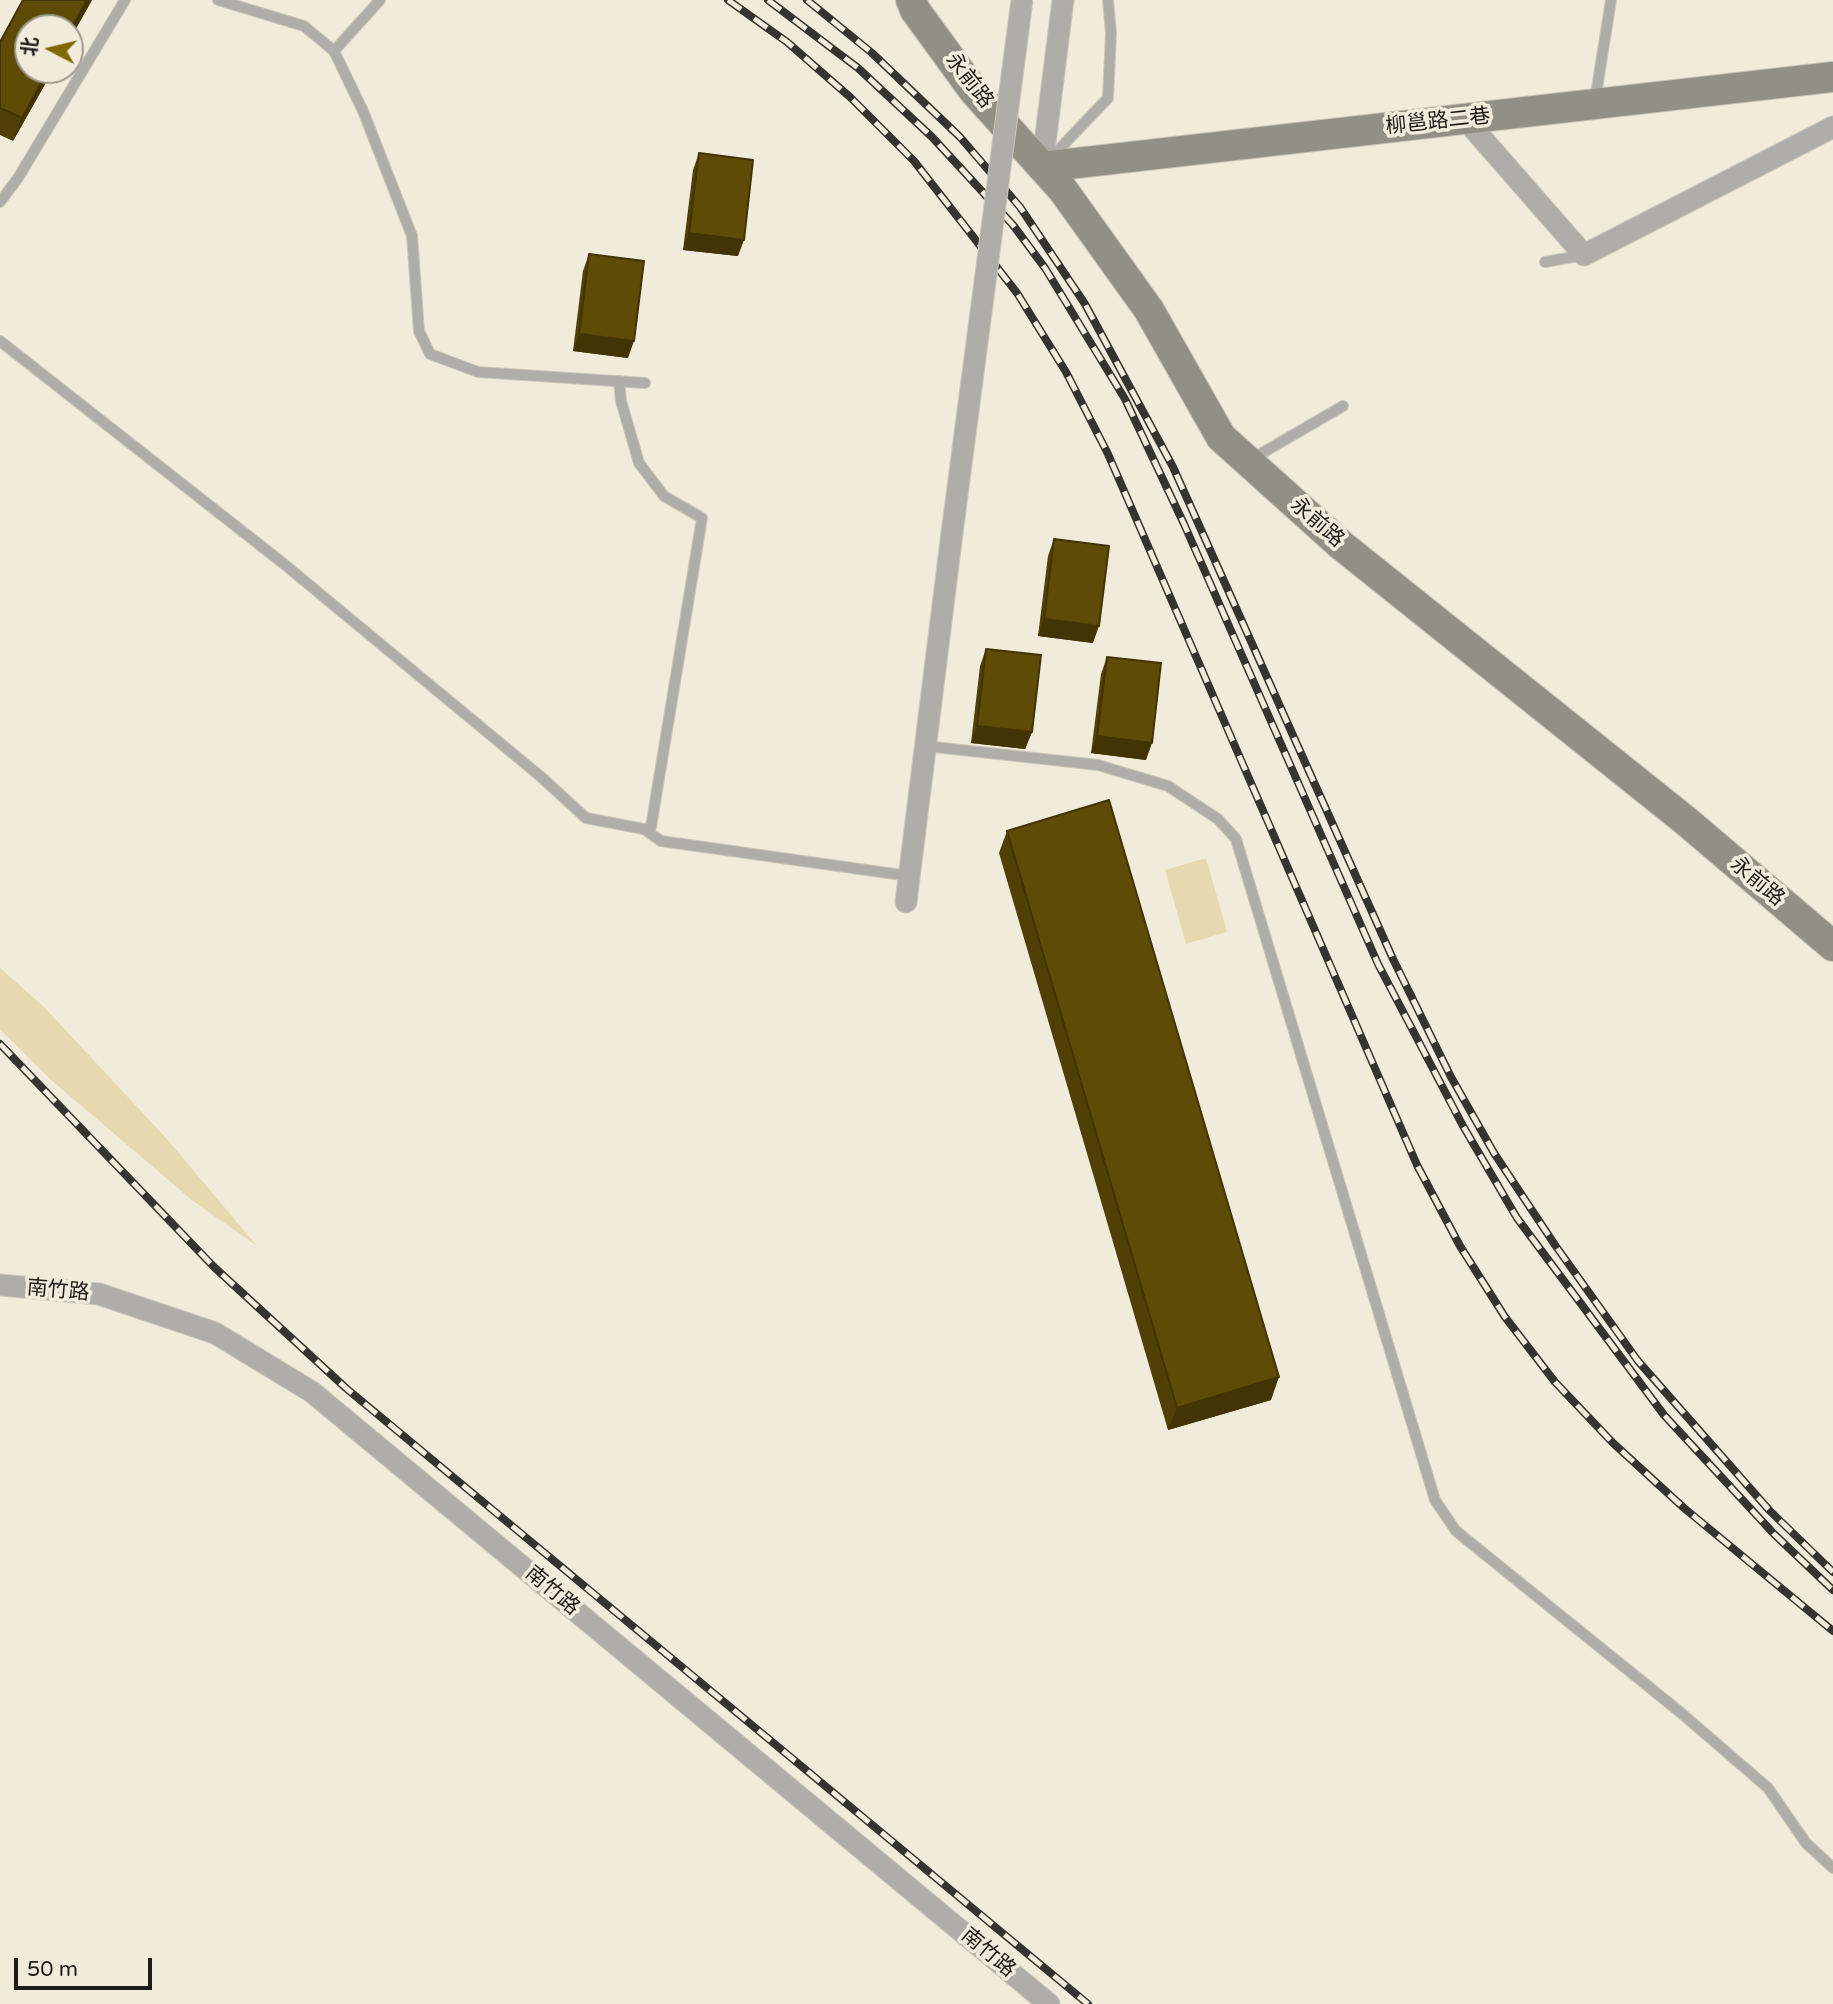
<!DOCTYPE html>
<html>
<head>
<meta charset="utf-8">
<style>
	body { margin:0 }
	#map { position:relative; width:1833px; height:2004px; overflow:hidden; background:#f1ebdc; font-family:"Varela Round","Noto Sans SC",sans-serif }
	canvas { display:block }
	.north { position:absolute; left:14px; top:14px; width:70px; height:70px; box-sizing:border-box; background:#f1ebdc; border:2px solid #9d988d; border-radius:50%; rotate:277deg; font-size:19px; font-weight:700; line-height:28px; text-align:center; color:#1e1c17 }
	.north::after { content:''; display:block; margin:auto; width:24px; height:32px; background:#826800; clip-path:polygon(50% 0,100% 100%,50% 72%,0 100%) }
	.scale { position:absolute; left:14px; top:1958px; width:138px; height:32px; box-sizing:border-box; border:4px solid #1e1c17; border-top:0; padding-left:9px; font-size:21px; line-height:24px; white-space:nowrap; color:#1e1c17; -webkit-text-stroke:5px #f1ebdc; paint-order:stroke }
</style>
</head>
<body>
<div id="map">
<canvas width="1833" height="2004"></canvas>
<div class="north">北</div>
<div class="scale">50 m</div>
</div>
<script>
const ctx = document.querySelector('canvas').getContext('2d');
ctx.lineJoin = 'round';
function fill(path, color) { ctx.fillStyle = color; ctx.fill(path, 'evenodd'); }
const shape = rows => new Path2D(rows.map(r => 'M' + r).join(''));
function stroke(path, color, width, dash) { ctx.strokeStyle = color; ctx.lineWidth = width; ctx.lineCap = dash ? 'butt' : 'round'; ctx.setLineDash(dash || []); ctx.stroke(path); }
function drawText(font, color, halo, rows, align = 'center') {
  ctx.font = font + ' "Varela Round","Noto Sans SC",sans-serif'; ctx.lineWidth = 7; ctx.setLineDash([]); ctx.textBaseline = 'middle'; ctx.strokeStyle = halo; ctx.fillStyle = color; for (const [text, x, y, turn = 0] of rows) {
    ctx.save(); ctx.translate(x, y); ctx.rotate((+turn || 0) * Math.PI / 180); ctx.textAlign = isNaN(turn) ? turn : align; if (halo) ctx.strokeText(text, 0, 0); ctx.fillText(text, 0, 0); ctx.restore();
  }
}
fill(shape([
	[1206,858,1227,932,1186,944,1165,870],
	[0,968,44,1007,167,1139,257,1246,193,1201,50,1079,0,1029]
]), '#e7d9af');
const lane = shape([
	[218,0,304,26,334,51,363,111,412,236,419,331,430,354,478,372,645,383],
	[334,51,380,0],
	[1595,101,1611,0],
	[1049,160,1108,98,1111,33,1108,0],
	[0,202,18,178,125,0],
	[1545,262,1584,255],
	[0,341,284,564,540,776,586,818,644,829,661,841,909,876],
	[619,381,621,401,639,463,664,496,702,518,650,833],
	[1250,460,1343,406],
	[925,746,1098,765,1168,786,1218,819,1236,839,1435,1500,1456,1531,1680,1712,1768,1788,1806,1843,1833,1868]
]);
const street = shape([
	[1465,119,1584,255,1833,127],
	[1042,167,1063,0],
	[906,902,952,533],
	[0,1285,99,1294,215,1333,312,1392,1049,2004]
]);
const secondary = shape([
	[911,0,915,10,974,91,1063,190,1149,310,1221,437,1341,545,1686,821,1833,946],
	[1042,167,1833,77]
]);
stroke(lane, '#cbc6b9', 12);
stroke(street, '#cbc6b9', 23);
stroke(secondary, '#cbc6b9', 32);
stroke(lane, '#afada7', 10);
stroke(street, '#afada7', 21);
stroke(secondary, '#928f85', 30);
const rail = shape([
	[728,0,787,42,850,97,914,161,1017,293,1066,372,1108,454,1417,1165,1460,1246,1505,1317,1555,1382,1613,1443,1684,1508,1833,1631],
	[768,0,858,68,932,137,1013,225,1045,268,1125,399,1184,524,1378,964,1463,1126,1517,1218,1664,1415,1774,1534,1833,1590],
	[807,0,872,53,960,137,1020,207,1085,304,1173,467,1393,959,1451,1077,1494,1153,1555,1245,1638,1361,1770,1511,1833,1572],
	[0,1044,214,1267,347,1389,1088,2004]
]);
stroke(rail, '#36342e', 8);
stroke(rail, '#f1ebdc', 5, [16]);
const streetBridge = shape([
	[952,533,1022,0]
]);
stroke(streetBridge, '#cbc6b9', 23, []);
stroke(streetBridge, '#afada7', 21);
fill(shape([
	[92,0,70,39,70,28,28,70,53,70,13,141,0,135,0,42],
	[699,153,738,256,683,250,693,170],
	[589,254,628,358,573,351,583,271],
	[1054,539,1093,643,1038,636,1048,556],
	[986,649,1032,732,1025,749,971,743,980,666],
	[1107,657,1146,760,1091,753,1101,674],
	[1007,831,1271,1400,1168,1430,999,853]
]), '#514005');
fill(shape([
	[87,0,92,0,70,39,70,31],
	[48,70,53,70,13,141,22,118],
	[689,233,744,240,738,256,683,250],
	[579,334,634,341,628,358,573,351],
	[1044,619,1099,626,1093,643,1038,636],
	[977,726,1032,732,1025,749,971,743],
	[1097,736,1152,743,1146,760,1091,753],
	[1279,1377,1271,1400,1168,1430,1177,1408]
]), '#423404');
const building = shape([
	[23,0,87,0,70,31,70,28,28,28,28,70,48,70,22,118,0,108,0,42,23,0],
	[699,153,753,160,744,240,689,233,699,153],
	[589,254,644,261,634,341,579,334,589,254],
	[1054,539,1109,546,1099,626,1044,619,1054,539],
	[986,649,1041,655,1032,732,977,726,986,649],
	[1107,657,1161,663,1152,743,1097,736,1107,657],
	[1109,800,1279,1377,1177,1408,1007,831,1109,800]
]);
fill(building, '#5e4b06');
stroke(building, '#423404', 2);
drawText('21px', '#1e1c17', '#f1ebdc', [
	["永前路",969,81,52],
	["柳邕路二巷",1438,122,-6],
	["永前路",1317,523,41],
	["永前路",1757,882,40],
	["南竹路",58,1291,5],
	["南竹路",552,1591,40],
	["南竹路",988,1953,40]
]);
</script>
</body>
</html>
